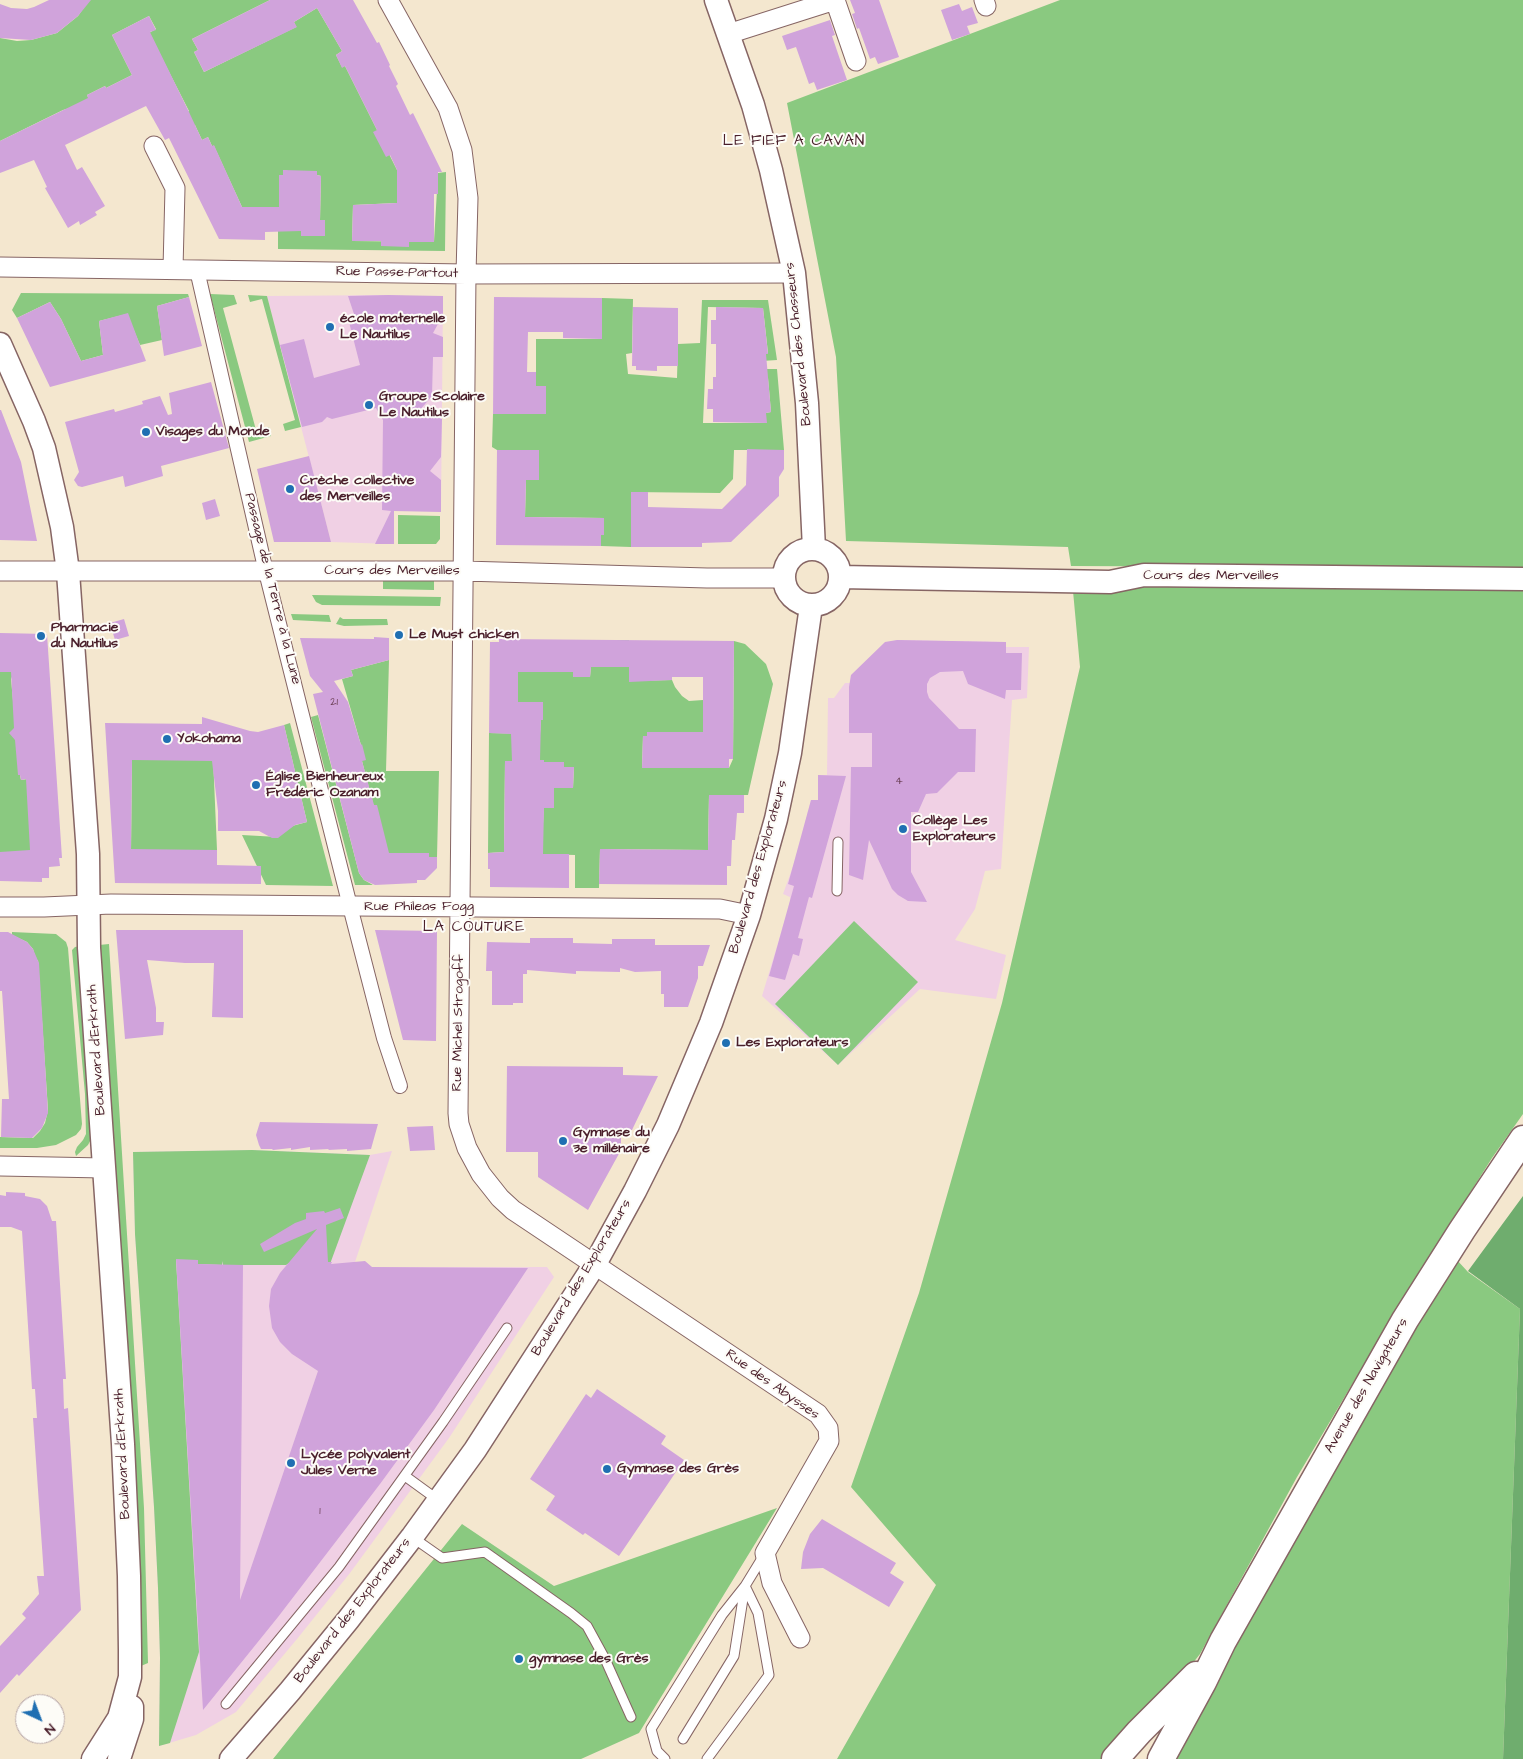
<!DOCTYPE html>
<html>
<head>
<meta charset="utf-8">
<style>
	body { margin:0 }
	#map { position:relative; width:1523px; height:1759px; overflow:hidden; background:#f4e7cf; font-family:"Architects Daughter",sans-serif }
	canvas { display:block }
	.north { position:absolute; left:15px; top:1694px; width:50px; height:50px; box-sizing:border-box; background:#fdfcf7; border:1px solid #b5a4a5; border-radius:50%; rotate:137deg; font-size:14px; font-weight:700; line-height:20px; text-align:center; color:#4a1f2b }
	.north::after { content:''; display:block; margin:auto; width:18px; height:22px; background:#1f6fb2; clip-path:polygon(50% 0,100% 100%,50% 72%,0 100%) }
</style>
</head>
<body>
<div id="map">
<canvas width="1523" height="1759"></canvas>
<div class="north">N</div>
</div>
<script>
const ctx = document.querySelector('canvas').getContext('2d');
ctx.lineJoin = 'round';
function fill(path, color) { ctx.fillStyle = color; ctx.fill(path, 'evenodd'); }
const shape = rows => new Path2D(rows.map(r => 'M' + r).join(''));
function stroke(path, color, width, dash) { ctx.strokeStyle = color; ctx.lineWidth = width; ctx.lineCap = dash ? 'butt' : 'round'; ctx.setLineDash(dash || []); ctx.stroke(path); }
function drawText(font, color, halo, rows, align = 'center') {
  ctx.font = font + ' "Architects Daughter",sans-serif'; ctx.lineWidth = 4; ctx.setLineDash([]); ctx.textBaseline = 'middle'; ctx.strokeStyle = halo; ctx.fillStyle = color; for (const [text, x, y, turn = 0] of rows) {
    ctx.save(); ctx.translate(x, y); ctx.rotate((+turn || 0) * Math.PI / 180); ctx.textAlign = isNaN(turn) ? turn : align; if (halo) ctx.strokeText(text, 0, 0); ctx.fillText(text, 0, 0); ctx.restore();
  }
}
fill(shape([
	[388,295,443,298,441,509,394,511,394,541,391,544,331,542,267,296],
	[897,640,1006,642,1006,647,1029,647,1027,698,1012,700,1001,869,985,871,975,909,955,940,1006,955,996,999,920,989,838,1065,762,996,790,903,790,897,783,894,796,858,811,800,818,800,818,775,827,775,828,698,834,698,845,683,850,683,851,675],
	[252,1150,370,1155,392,1151,355,1262,372,1267,547,1267,554,1277,449,1438,350,1573,297,1639,236,1712,196,1735,159,1746,160,1658,158,1588,154,1507,135,1234,133,1152]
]), '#f0d0e4');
fill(shape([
	[89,0,270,0,192,39,198,50,194,52,204,72,296,27,294,22,317,8,342,51,336,55,342,67,345,66,397,170,397,203,353,205,352,241,434,242,438,173,446,172,445,251,278,249,278,231,301,231,301,236,325,236,320,220,321,176,317,175,316,171,305,171,305,174,283,170,283,175,279,175,279,207,242,207,214,146,212,146,208,137,202,140,195,125,192,126,186,113,189,111,149,33,156,29,149,16,112,35,132,75,106,88,105,86,87,95,90,102,63,110,0,141,0,38,17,41,31,40,57,33,78,16],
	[1060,0,1523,0,1523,568,1071,566,1068,547,846,541,836,357,787,103],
	[21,293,188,294,189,297,157,306,162,340,140,345,127,314,99,321,103,355,81,361,61,319,50,302,17,318,12,310],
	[210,294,234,295,237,304,223,308,256,430,269,427,271,436,249,442],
	[248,295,267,296,301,427,285,431,283,424,295,420,262,299,250,302],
	[602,298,633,299,632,353,626,354,628,374,677,378,678,344,700,343,702,300,768,300,777,360,762,361,761,354,768,353,763,308,708,307,703,423,766,423,766,413,771,412,768,378,759,369,777,369,784,450,734,450,733,479,720,493,631,492,631,547,601,546,601,535,604,535,604,518,525,517,526,480,539,479,539,450,497,450,492,447,493,414,546,414,546,386,536,386,536,339,602,339],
	[398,515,440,516,440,539,436,544,398,544],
	[383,580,434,581,434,590,383,589],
	[1153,584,1523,588,1523,1114,1492,1158,1395,1312,1297,1477,1200,1654,1181,1678,1106,1759,837,1759,936,1585,851,1487,919,1293,1002,1003,1080,667,1073,591],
	[312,595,441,597,440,606,322,605,316,602],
	[291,614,329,615,331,622,293,620],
	[340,617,343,619,387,619,388,625,344,626,336,624],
	[603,640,629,640,629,681,672,680,675,687,682,696,689,701,703,700,703,732,647,732,647,736,643,736,642,767,729,768,733,759,734,641,745,644,766,664,773,684,748,795,709,795,708,850,600,849,599,888,575,888,575,855,541,854,544,808,554,808,554,788,573,788,574,767,564,767,544,762,505,761,504,852,488,853,489,733,540,734,541,720,543,720,543,702,518,702,518,672,573,670,574,677,590,677,591,667,603,667],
	[389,660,386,771,439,771,437,857,429,857,429,853,386,853,362,761,361,745,342,679,353,676,351,670],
	[0,672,14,672,11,679,20,775,21,780,28,779,35,855,0,852],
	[318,715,359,873,364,880,373,885,355,885,311,717],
	[290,723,333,886,266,885,242,835,278,837,281,829,307,822,284,725],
	[213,757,217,850,131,851,132,758],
	[854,921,918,982,838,1065,775,1004],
	[12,932,56,934,66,942,68,948,82,1124,81,1129,76,1135,56,1145,37,1148,0,1148,0,1137,33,1138,40,1131,45,1123,48,1110,38,960,36,960,33,949,27,942,12,935],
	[109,944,144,1508,148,1663,141,1666,99,945],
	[80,946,93,1135,88,1145,76,1156,75,1152,77,1147,83,1140,86,1134,85,1094,72,950,75,947],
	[252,1150,370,1155,330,1264,289,1263,286,1265,223,1265,223,1261,222,1265,197,1264,176,1260,199,1652,170,1743,159,1746,160,1658,158,1588,154,1507,135,1234,133,1152],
	[1456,1259,1468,1272,1520,1309,1503,1759,1174,1759,1288,1548],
	[777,1508,639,1733,581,1759,273,1759,462,1524,554,1586]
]), '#8ac980');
fill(shape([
	[1523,1196,1523,1759,1503,1759,1520,1309,1468,1271]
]), '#6fad6e');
fill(shape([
	[49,0,91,0,78,16,57,33,31,40,0,38,0,4,11,8,27,9,34,7],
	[270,0,353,0,377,43,379,42,390,65,389,66,398,84,396,86,410,115,413,113,442,172,438,172,438,194,434,194,434,242,409,242,409,247,381,246,381,241,352,241,353,205,397,203,397,170,390,155,386,157,373,132,377,130,345,66,342,68,336,55,342,51,317,8,294,22,297,27,204,72,194,52,198,50,192,39],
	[850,0,879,0,899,57,878,64,875,57,870,59,859,28,857,29,852,14,855,13],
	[959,4,962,11,972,7,978,23,967,26,970,34,952,40,941,10],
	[149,16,156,30,150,32,189,112,202,140,208,137,212,146,214,145,242,207,279,207,279,175,283,175,283,170,317,171,317,175,321,176,320,220,325,220,325,236,301,236,301,231,265,232,265,240,219,239,169,138,165,140,146,106,65,145,77,170,82,167,105,206,95,212,97,215,80,225,79,221,68,228,45,188,47,187,34,160,0,173,0,141,88,98,87,95,105,86,106,88,132,75,112,35],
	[830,20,835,35,832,36,847,80,817,90,814,82,809,84,796,47,787,50,782,36],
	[388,295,443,296,443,315,433,333,443,337,443,357,433,357,432,396,419,411,442,419,441,457,430,471,441,480,441,512,394,511,394,544,375,544,391,511,382,510,383,420,376,408,332,419,327,417,322,422,302,427,280,345,304,339,314,378,360,365,349,322,356,320,348,296],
	[189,297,202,346,164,356,157,306],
	[494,297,602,298,602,339,563,338,563,332,528,332,527,372,536,372,536,386,546,386,546,414,493,414],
	[50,302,61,319,81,361,103,355,99,321,128,313,146,361,50,387,17,318],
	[633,307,678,308,678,366,657,366,657,371,636,370,636,366,632,366],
	[716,307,763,308,768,354,766,354,771,412,766,413,767,423,713,422,713,409,707,409,708,389,713,389,713,377,716,377,716,344,711,344,711,320,716,320],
	[211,382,229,448,161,466,163,476,125,487,123,476,82,487,78,486,74,480,79,472,65,422,114,409,115,412,143,404,142,401,160,396,168,415,172,414,169,393],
	[0,410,1,410,21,462,37,541,0,540],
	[747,449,784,450,784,469,779,477,779,496,731,542,702,543,702,547,631,547,631,492,648,492,648,507,722,509,746,485],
	[497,450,539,450,539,480,526,480,525,517,604,518,604,535,601,535,601,546,496,545],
	[309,456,331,542,274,542,257,469],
	[215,499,220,516,206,520,202,503],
	[124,619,129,636,115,640,110,623],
	[0,633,47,634,62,858,59,858,60,866,49,867,49,878,42,878,42,882,0,881,0,852,30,850,26,779,21,780,20,775,18,775,15,740,9,733,14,728,11,672,0,672],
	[374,637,389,638,389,660,351,670,353,676,334,681,348,702,361,745,362,744,366,760,362,761,374,805,377,805,389,853,429,853,429,857,437,857,437,868,425,880,417,880,417,883,375,885,364,880,359,873,313,694,323,692,310,676,300,638,374,639],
	[499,639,734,641,733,759,729,759,729,768,642,768,643,736,647,736,647,732,703,732,703,677,672,677,672,680,629,682,629,667,591,667,590,677,573,677,573,672,518,672,518,702,543,702,543,720,541,720,540,760,544,760,544,762,564,762,564,767,574,767,573,788,554,788,554,808,544,808,543,854,569,854,569,888,490,887,490,869,488,869,488,853,504,852,505,761,512,761,511,734,489,733,490,642,499,642],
	[897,640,1006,642,1006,653,1022,653,1021,690,1006,690,1005,699,968,684,963,671,940,672,930,678,927,684,927,692,929,698,959,729,976,729,975,772,958,772,937,793,926,794,918,812,911,812,911,872,927,902,908,901,898,895,892,889,869,840,863,880,849,875,851,767,872,767,872,733,849,733,849,687,851,675,885,642],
	[202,717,250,731,258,732,284,725,307,822,295,825,278,838,272,838,259,831,218,831,218,811,212,761,132,760,131,849,217,850,217,865,261,866,261,884,115,883,105,723,202,724],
	[818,775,846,776,812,898,809,897,798,938,803,939,799,956,793,954,785,980,769,976,794,886,788,884,811,800,818,800],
	[709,795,744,795,744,813,737,813,735,840,732,840,731,866,727,866,727,885,599,884,600,849,708,850],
	[116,930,243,930,243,1018,212,1017,214,963,185,963,147,960,156,1008,156,1022,164,1022,163,1035,125,1039],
	[375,930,437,931,436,1041,403,1040],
	[0,932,8,932,27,942,33,949,39,963,48,1113,42,1128,32,1138,1,1137,2,1099,9,1099,2,991,0,991],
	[530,938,573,938,573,943,612,944,612,939,655,939,655,945,710,945,703,966,698,966,698,978,688,1007,664,1007,664,994,661,994,661,971,635,972,620,968,620,972,576,971,576,974,527,970,527,974,523,974,523,1003,513,1003,513,1005,492,1005,492,971,486,971,487,942,530,943],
	[507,1066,623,1067,623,1075,658,1076,632,1130,621,1130,621,1150,588,1210,538,1177,538,1152,506,1152],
	[260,1122,378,1124,371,1149,347,1151,347,1149,328,1150,329,1149,310,1150,310,1147,291,1150,291,1148,273,1150,272,1149,261,1149,259,1145,256,1135],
	[433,1126,435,1150,410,1151,407,1127],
	[6,1192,25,1193,25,1196,40,1199,47,1206,52,1221,56,1221,66,1379,63,1379,64,1409,68,1408,81,1610,19,1676,17,1674,0,1693,0,1646,26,1618,22,1614,39,1594,37,1576,44,1576,33,1418,37,1418,35,1389,32,1389,22,1231,11,1227,0,1227,0,1195,6,1196],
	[340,1208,344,1218,326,1225,328,1262,332,1262,331,1264,365,1261,372,1267,528,1268,434,1410,380,1484,278,1617,203,1710,176,1259,198,1260,198,1264,243,1265,240,1600,318,1371,292,1354,280,1342,272,1328,269,1306,271,1289,280,1273,317,1229,264,1252,260,1244,295,1223,306,1219,306,1213,324,1211,325,1213],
	[597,1389,666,1436,661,1444,684,1460,619,1556,585,1533,583,1535,546,1510,555,1496,530,1479,586,1394,591,1398],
	[822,1519,896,1563,890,1573,904,1582,889,1607,823,1568,801,1569,803,1552,810,1534]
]), '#d0a3db');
const service = shape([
	[837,891,838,842],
	[405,1476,438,1500],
	[412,1537,442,1558,485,1552,571,1613,587,1626,605,1659,631,1717],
	[226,1704,339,1567,443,1422,507,1328],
	[683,1739,734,1656,745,1586,764,1555],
	[665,1759,657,1751,651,1729,722,1615,745,1586,758,1613,769,1675,707,1759]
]);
const pedestrian = shape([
	[197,270,266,572,353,918,384,1038,400,1086]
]);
const minor = shape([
	[388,0,448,108,462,150,468,198,466,274,458,1113,459,1124,467,1148,481,1174,500,1198,513,1210,818,1414,828,1428,829,1441,765,1553,772,1583,800,1638],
	[984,0,986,6],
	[728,34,835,0,856,61],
	[154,146,175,188,173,269],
	[0,267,466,274,794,273],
	[0,571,464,571,707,578,784,578],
	[0,907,44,907,111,904,720,909,749,915],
	[0,1166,104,1168]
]);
const tertiary = shape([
	[716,0,753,105,771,170,794,273,807,403,814,549],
	[0,344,34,421,44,448,62,527,68,572,88,854,89,948,123,1444,129,1576,130,1650,130,1677,119,1718,93,1759],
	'784 577a28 28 0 1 1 56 0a28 28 0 1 1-56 0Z',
	[840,577,1110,582,1144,575,1523,579],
	[119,1759,132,1719,132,1707],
	[231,1759,290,1691,348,1620,412,1537,475,1450,595,1264,635,1191,668,1125,695,1061,711,1023,749,915,776,819,790,753,811,606]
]);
const secondary = shape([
	[1115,1759,1139,1732,1196,1675],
	[1161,1759,1203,1682,1223,1641,1405,1320,1462,1230,1523,1139]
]);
stroke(service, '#866564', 11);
stroke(pedestrian, '#866564', 16);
stroke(minor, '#866564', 21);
stroke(tertiary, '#866564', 25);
stroke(secondary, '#866564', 29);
stroke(service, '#fff', 9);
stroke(pedestrian, '#fff', 14);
stroke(minor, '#fff', 19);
stroke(tertiary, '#fff', 22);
stroke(secondary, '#fff', 26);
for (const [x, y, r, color] of [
	[330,327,5,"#1f6fb2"],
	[369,405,5,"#1f6fb2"],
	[146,432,5,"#1f6fb2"],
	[290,489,5,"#1f6fb2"],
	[399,635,5,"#1f6fb2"],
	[41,636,5,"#1f6fb2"],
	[167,739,5,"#1f6fb2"],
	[256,785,5,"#1f6fb2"],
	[903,829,5,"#1f6fb2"],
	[726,1043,5,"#1f6fb2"],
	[563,1141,5,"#1f6fb2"],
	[291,1463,5,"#1f6fb2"],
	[607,1469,5,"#1f6fb2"],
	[519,1659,5,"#1f6fb2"]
]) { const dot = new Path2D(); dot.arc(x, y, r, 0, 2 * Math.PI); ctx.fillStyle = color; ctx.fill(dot); stroke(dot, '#fdfcf7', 2); }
drawText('11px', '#6c4057', null, [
	["21",334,703],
	["4",899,782],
	["1",320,1512]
]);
drawText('14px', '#4a1f2b', '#fdfcf7', [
	["Rue Passe-Partout",397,273,1],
	["Boulevard des Chasseurs",799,344,-96],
	["Cours des Merveilles",392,571],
	["Cours des Merveilles",1211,576],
	["Passage de la Terre à la Lune",272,589,76],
	["Boulevard des Explorateurs",759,867,-74],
	["Rue Phileas Fogg",419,907],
	["Rue Michel Strogoff",459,1023,-89],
	["Boulevard d'Erkrath",97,1050,-94],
	["Boulevard des Explorateurs",582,1278,-59],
	["Rue des Abysses",772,1385,35],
	["Avenue des Navigateurs",1367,1386,-60],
	["Boulevard d'Erkrath",123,1454,-93],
	["Boulevard des Explorateurs",353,1611,-52]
]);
drawText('bold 14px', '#4a1f2b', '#fdfcf7', [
	["école maternelle",340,319],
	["Le Nautilus",340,335],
	["Groupe Scolaire",379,397],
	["Le Nautilus",379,413],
	["Visages du Monde",156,432],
	["Crèche collective",300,481],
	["des Merveilles",300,497],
	["Pharmacie",51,628],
	["du Nautilus",51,644],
	["Le Must chicken",409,635],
	["Yokohama",177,739],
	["Église Bienheureux",266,777],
	["Frédéric Ozanam",266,793],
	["Collège Les",913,821],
	["Explorateurs",913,837],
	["Les Explorateurs",736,1043],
	["Gymnase du",573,1133],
	["3e millénaire",573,1149],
	["Lycée polyvalent",301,1455],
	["Jules Verne",301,1471],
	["Gymnase des Grès",617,1469],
	["gymnase des Grès",529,1659]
], 'left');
ctx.letterSpacing = '1px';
drawText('15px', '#4a1f2b', '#fdfcf7', [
	["LE FIEF A CAVAN",794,142],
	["LA COUTURE",474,928]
]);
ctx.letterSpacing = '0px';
</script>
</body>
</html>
